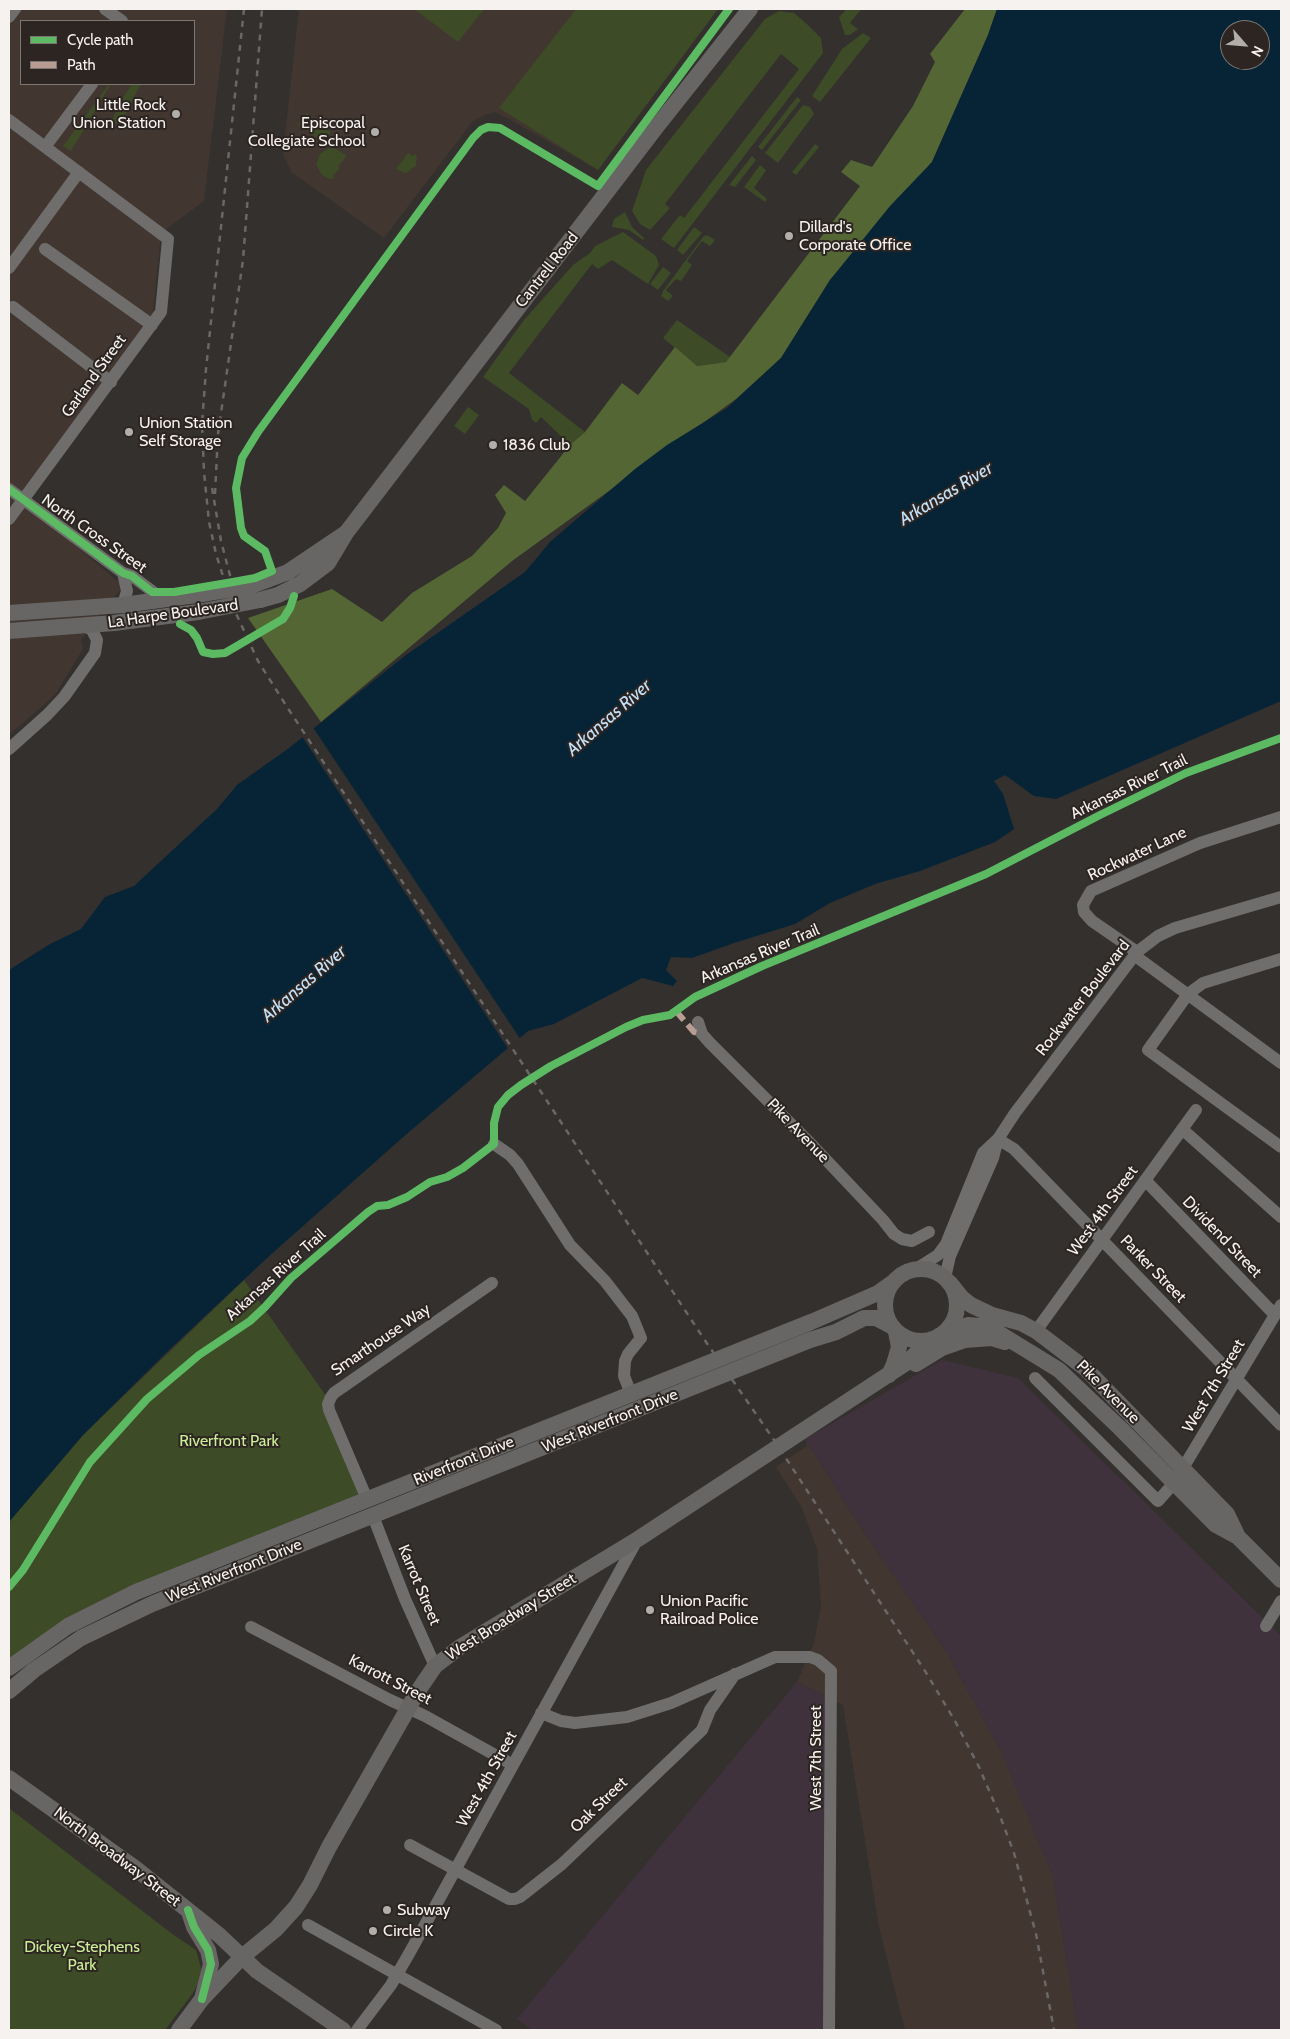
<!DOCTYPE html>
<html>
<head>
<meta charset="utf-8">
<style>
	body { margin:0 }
	#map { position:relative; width:1290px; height:2039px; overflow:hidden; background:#33302e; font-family:Cabin,sans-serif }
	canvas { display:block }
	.frame { position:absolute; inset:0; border:10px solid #f6f2ef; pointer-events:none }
	.legend { position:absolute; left:20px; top:20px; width:175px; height:65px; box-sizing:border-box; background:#2c2521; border:1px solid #7d7773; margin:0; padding:6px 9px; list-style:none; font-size:15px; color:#f6f2ef }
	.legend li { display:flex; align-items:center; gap:10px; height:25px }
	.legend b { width:25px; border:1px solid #7d7773 }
	.north { position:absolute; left:1220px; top:20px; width:50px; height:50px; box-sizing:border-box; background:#2c2521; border:1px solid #7d7773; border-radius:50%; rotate:117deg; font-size:14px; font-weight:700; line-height:20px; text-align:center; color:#f6f2ef }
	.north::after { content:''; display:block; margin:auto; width:18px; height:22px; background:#b2aeab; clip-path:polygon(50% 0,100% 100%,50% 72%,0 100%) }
</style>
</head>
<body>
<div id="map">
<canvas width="1290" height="2039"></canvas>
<div class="frame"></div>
<ul class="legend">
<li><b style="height:6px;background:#5cba63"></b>Cycle path</li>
<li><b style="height:6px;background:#b99d93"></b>Path</li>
</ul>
<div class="north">N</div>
</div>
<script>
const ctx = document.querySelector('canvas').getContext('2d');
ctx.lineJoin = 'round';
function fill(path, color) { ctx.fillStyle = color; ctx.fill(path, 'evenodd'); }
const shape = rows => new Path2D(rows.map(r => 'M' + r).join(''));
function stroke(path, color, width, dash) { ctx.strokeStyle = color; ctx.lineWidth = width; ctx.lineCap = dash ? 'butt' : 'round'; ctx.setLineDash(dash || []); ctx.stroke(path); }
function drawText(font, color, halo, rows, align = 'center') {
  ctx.font = font + ' Cabin,sans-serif'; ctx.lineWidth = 4; ctx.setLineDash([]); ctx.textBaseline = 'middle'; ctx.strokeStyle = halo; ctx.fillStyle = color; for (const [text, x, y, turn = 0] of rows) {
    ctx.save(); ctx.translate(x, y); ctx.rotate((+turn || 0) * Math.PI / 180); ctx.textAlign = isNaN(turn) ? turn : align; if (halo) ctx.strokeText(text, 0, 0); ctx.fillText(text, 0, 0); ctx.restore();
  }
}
fill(shape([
	[9,9,227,9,204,201,161,233,152,325,23,500,123,586,81,640,83,649,55,695,9,735],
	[21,21,194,21,194,84,21,84],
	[299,9,716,9,598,170,507,118,495,112,485,115,473,121,384,238,291,172,283,154],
	[805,1439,860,1526,949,1656,1002,1753,1053,1877,1078,2030,905,2030,879,1927,843,1705,797,1682,814,1643,821,1606,817,1548,801,1506,776,1467,807,1446]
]), '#413630');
fill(shape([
	[942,1360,1018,1378,1281,1636,1281,2030,1078,2030,1053,1877,1002,1753,949,1656,860,1526,805,1439],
	[797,1682,828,1698,823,2030,532,2030,517,2019]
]), '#40323c');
fill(shape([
	[414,9,484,9,458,42],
	[576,9,718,9,598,170,499,108],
	[847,9,861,9,850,23,858,29,850,35,845,35,839,17],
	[779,11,794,13,808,25,821,38,823,53,674,248,661,239,680,215,684,218,799,69,781,54,665,204,670,208,650,230,640,224,632,211,646,170,765,19],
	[863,33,871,38,820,102,812,96,842,49],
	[109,84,111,84,71,151,63,146],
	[132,84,143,84,139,87,126,114,116,124,112,121,117,107],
	[797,97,801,100,762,150,758,147],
	[803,105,810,107,814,114,778,163,765,153],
	[307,113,331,132,323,143,298,124],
	[815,144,819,147,796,175,792,172],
	[329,148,336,149,347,156,338,166,340,168,333,176,335,178,330,179,322,175,316,165,320,154],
	[408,153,413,156,415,154,417,156,416,166,406,173,398,170,396,169],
	[752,156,756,160,735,187,729,185],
	[760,165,766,170,754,188,767,199,765,202,744,187],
	[625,212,632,227,644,238,643,240,629,230,612,227,614,219],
	[694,227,702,233,683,255,677,250],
	[623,232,656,256,659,265,648,284,612,260,598,269,592,264,509,373,585,432,570,445,541,417,536,423,532,420,529,409,483,377,524,320,573,265,590,253,595,246],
	[707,235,715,240,710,246,702,241,687,261,692,265,681,281,676,279,666,290,673,296,668,301,661,296,663,291,703,237],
	[663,267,671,273,658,290,650,284],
	[677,320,730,357,726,362,697,366,663,338],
	[468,407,479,415,465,434,454,426],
	[244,1280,329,1400,367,1499,136,1592,9,1672,9,1522,83,1435],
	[9,1808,171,1933,196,1950,203,1975,193,1993,165,2030,9,2030]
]), '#3d4b27');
fill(shape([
	[965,9,997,9,988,35,932,162,830,280,781,358,736,399,512,561,321,722,248,618,332,589,382,622,412,593,472,556,498,528,506,513,495,495,504,485,525,501,570,445,585,432,622,383,638,395,675,347,697,366,726,362,860,186,841,172,851,160,872,167,913,106,935,62,930,54]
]), '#546634');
fill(shape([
	[997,9,1281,9,1281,701,1056,799,1034,796,1005,775,994,781,1003,794,1014,829,995,842,920,871,875,884,830,903,795,924,734,943,692,958,671,957,666,970,677,981,673,986,642,978,554,1024,528,1031,402,1138,267,1258,169,1350,83,1435,9,1522,9,970,50,944,81,929,105,897,134,886,217,809,237,785,289,748,406,655,525,572,550,542,635,469,667,445,727,408,781,358,830,280,890,206,932,162,988,35],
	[1230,30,1260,30,1260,60,1230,60]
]), '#072436');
fill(shape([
	[312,726,521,1040,509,1050,301,735]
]), '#33302e');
stroke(shape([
	[105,9,122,21],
	[9,17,15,9],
	[9,120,168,239,161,312,9,519],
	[45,147,92,84],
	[45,249,152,325],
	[9,268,79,172],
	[13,307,111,382],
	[9,489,123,573,132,576,164,600],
	[123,573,127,591,123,605],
	[9,749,47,715,64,697,95,653,97,640,92,630,83,625],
	[1137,952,1092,921,1084,912,1083,905,1091,891,1200,843,1281,817],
	[1134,955,1281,1063],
	[1281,959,1203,983,1188,994,1148,1050,1281,1147],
	[698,1022,702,1034,710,1043,812,1145,883,1220,894,1234,902,1239,912,1241,929,1232],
	[1182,1129,1281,1217],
	[998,1139,1014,1149,1281,1425],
	[494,1144,510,1155,518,1164,570,1245,605,1281,632,1316,641,1338,628,1354,625,1361,624,1376,631,1394],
	[1145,1180,1275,1315],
	[916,1269,938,1255,946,1244,983,1153,998,1139,1015,1113,1137,952,1158,936,1175,928,1281,897],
	[945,1278,950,1256,993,1158,998,1139],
	[1036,1331,1196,1110],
	[1035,1378,1158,1501,1174,1483,1281,1305],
	[367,1499,329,1410,328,1404,331,1397,334,1393,492,1283],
	[373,1516,405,1599,435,1666],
	[1266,1626,1281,1601],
	[251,1627,390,1700,425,1716,513,1765],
	[541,1713,561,1721,575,1723,627,1717,671,1703,775,1657,810,1657,818,1660,831,1671,829,2030],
	[410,1845,509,1899,515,1899,520,1897,562,1864,702,1730,710,1710,735,1674],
	[308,1925,496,2030],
	[357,2030,391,1985,410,1952,637,1540]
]), '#6f6e6d', 12);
stroke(shape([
	[251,586,288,572,346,533],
	[260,600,278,595,300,584,328,563,346,533,658,125,750,9],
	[9,613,123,605,196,595],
	[9,631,114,623,198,612],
	'885 1305a36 36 0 1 1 72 0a36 36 0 1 1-72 0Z',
	[950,1283,962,1298,971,1305,992,1315,1021,1323,1036,1331,1086,1369,1227,1514,1238,1537],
	[940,1335,968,1325,989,1327,1059,1370,1120,1428,1216,1525,1238,1537,1281,1580],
	[916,1364,942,1348,965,1340,992,1338,1005,1342],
	[889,1375,894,1364,899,1347,896,1332],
	[9,1668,68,1626,136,1592,811,1322,878,1293,892,1283],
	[9,1691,34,1670,81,1638,152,1604,810,1340,836,1332,864,1318,876,1318,891,1326],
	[9,1778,135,1868,219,1935,257,1971,343,2030],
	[190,1915,194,1927,208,1950,211,1964,202,1999],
	[179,2030,202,1999,242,1957,276,1929,296,1907,310,1885,329,1847,418,1691,435,1666,460,1647,638,1539,906,1363,932,1339]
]), '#676664', 16);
stroke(shape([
	[244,9,206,369,202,424,204,472,209,522,216,554,233,607,258,661,289,710,706,1342,774,1440,925,1671,955,1721,979,1767,1000,1816,1014,1853,1036,1934,1054,2030],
	[212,488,221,541,232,583],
	[215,494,218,434,243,260,262,9]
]), '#6a6766', 2.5, [6, 6]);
stroke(shape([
	[196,595,251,586],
	[198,612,260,600]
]), '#676664', 16);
stroke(shape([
	[676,1011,694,1032,702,1034]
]), '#b99d93', 6, [12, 6]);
stroke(shape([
	[9,489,123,573,132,576,152,592,174,592,233,582,255,578,272,571,265,551,244,536,241,528,236,488,242,458,258,432,473,138,481,130,488,127,500,128,598,186,729,9],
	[180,624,191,630,197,638,203,652,213,654,225,653,283,619,290,608,294,596],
	[9,1587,23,1570,90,1462,147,1399,199,1355,250,1321,265,1307,291,1278,368,1212,377,1206,388,1205,407,1197,430,1182,447,1177,463,1168,494,1144,494,1123,498,1107,508,1095,521,1085,551,1066,626,1027,643,1020,670,1015,695,997,762,966,986,874,1100,815,1186,773,1281,738],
	[188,1910,194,1927,208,1950,211,1964,202,1999]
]), '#5cba63', 8);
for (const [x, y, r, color] of [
	[176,114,5,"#b2aeab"],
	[375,132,5,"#b2aeab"],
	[789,236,5,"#b2aeab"],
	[129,432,5,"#b2aeab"],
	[493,445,5,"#b2aeab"],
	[650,1610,5,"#b2aeab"],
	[387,1910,5,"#b2aeab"],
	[373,1931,5,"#b2aeab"]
]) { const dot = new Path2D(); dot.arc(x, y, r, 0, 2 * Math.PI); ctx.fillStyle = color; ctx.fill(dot); stroke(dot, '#2c2521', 2); }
drawText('16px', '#f6f2ef', '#2c2521', [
	["Little Rock",166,105,"right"],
	["Union Station",166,123,"right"],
	["Episcopal",365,123,"right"],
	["Collegiate School",365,141,"right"],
	["Dillard's",799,227],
	["Corporate Office",799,245],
	["Union Station",139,423],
	["Self Storage",139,441],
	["1836 Club",503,445],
	["Union Pacific",660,1601],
	["Railroad Police",660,1619],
	["Subway",397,1910],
	["Circle K",383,1931]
], 'left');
drawText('16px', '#f6f2ef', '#2c2521', [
	["Cantrell Road",547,270,-52],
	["Garland Street",94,376,-54],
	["North Cross Street",94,534,35],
	["La Harpe Boulevard",173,614,-8],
	["Arkansas River Trail",1129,787,-26],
	["Rockwater Lane",1137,854,-25],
	["Arkansas River Trail",760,954,-23],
	["Rockwater Boulevard",1083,998,-52],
	["Pike Avenue",798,1131,46],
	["West 4th Street",1103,1211,-54],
	["Dividend Street",1222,1237,46],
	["Parker Street",1153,1269,46],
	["Arkansas River Trail",276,1275,-42],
	["Smarthouse Way",381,1340,-34],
	["West 7th Street",1214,1386,-59],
	["Pike Avenue",1108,1392,45],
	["West Riverfront Drive",610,1421,-22],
	["Riverfront Drive",464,1461,-22],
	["West Riverfront Drive",234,1571,-22],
	["Karrot Street",419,1585,67],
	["West Broadway Street",511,1617,-32],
	["Karrott Street",390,1680,27],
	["West 7th Street",816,1758,-90],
	["West 4th Street",487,1779,-61],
	["Oak Street",599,1805,-44],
	["North Broadway Street",117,1857,37]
]);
drawText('16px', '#ccee98', '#2c2521', [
	["Riverfront Park",229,1441],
	["Dickey-Stephens",82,1947],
	["Park",82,1965]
]);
drawText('italic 18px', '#c3e2fa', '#2c2521', [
	["Arkansas River",946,494,-31],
	["Arkansas River",609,718,-41],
	["Arkansas River",304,984,-41]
]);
</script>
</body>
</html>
